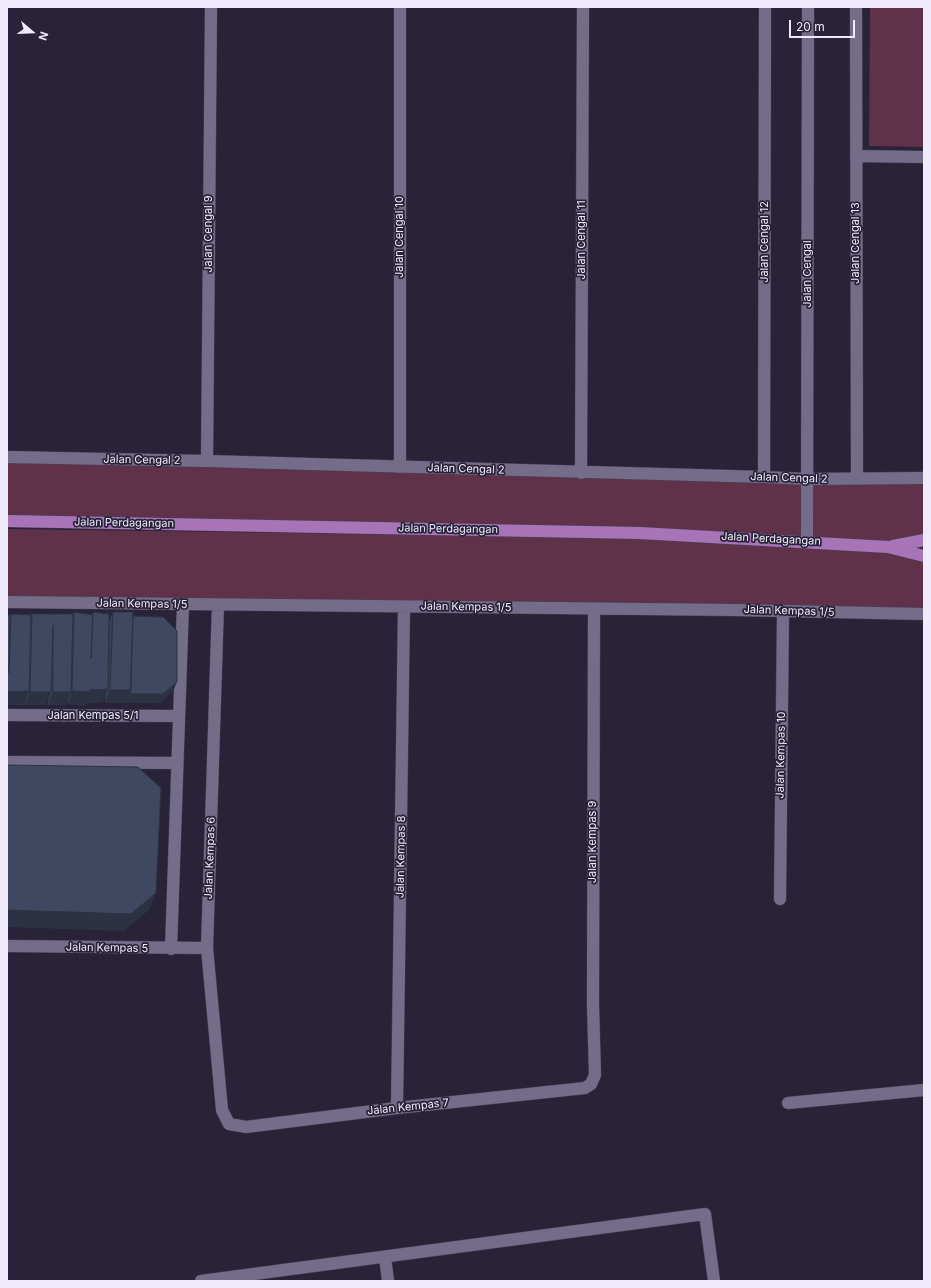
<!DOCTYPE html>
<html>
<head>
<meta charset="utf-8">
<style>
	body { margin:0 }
	#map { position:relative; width:931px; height:1288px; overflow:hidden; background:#29233a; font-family:Inter,sans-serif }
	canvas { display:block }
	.frame { position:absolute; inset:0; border:8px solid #efebfb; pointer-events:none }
	.north { position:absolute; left:12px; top:12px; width:40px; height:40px; -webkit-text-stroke:3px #29233a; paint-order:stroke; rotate:109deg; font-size:11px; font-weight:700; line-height:16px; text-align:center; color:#efebfb }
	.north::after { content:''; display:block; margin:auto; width:14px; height:18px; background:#efebfb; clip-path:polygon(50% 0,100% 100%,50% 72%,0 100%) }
	.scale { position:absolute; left:789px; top:20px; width:66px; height:18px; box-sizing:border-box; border:2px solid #efebfb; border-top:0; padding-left:5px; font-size:12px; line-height:14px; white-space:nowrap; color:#efebfb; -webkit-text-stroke:3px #29233a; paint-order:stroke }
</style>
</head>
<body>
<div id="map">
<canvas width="931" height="1288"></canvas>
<div class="frame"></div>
<div class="north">N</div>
<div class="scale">20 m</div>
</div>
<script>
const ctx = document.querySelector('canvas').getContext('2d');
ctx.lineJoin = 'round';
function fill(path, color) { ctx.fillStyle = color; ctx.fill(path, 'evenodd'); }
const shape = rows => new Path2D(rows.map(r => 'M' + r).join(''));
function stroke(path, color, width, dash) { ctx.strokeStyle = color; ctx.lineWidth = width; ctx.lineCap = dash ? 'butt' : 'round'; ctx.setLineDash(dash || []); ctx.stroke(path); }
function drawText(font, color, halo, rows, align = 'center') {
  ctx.font = font + ' Inter,sans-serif'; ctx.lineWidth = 3.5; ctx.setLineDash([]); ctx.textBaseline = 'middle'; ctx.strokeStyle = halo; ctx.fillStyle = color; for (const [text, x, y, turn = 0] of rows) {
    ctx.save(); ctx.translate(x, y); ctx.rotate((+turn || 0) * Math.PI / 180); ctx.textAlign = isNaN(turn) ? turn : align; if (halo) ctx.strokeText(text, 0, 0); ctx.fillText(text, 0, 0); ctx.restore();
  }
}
fill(shape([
	[870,7,924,7,924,147,869,146],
	[7,457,924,478,924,542,898,549,924,556,924,614,7,602,7,529,789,540,7,521]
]), '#60324a');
const minor = shape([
	[856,7,857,479],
	[856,156,924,157],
	[7,457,207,461,764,477,807,479,924,478],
	[207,461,211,7],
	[400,467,400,7],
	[581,473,583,7],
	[764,477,765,7],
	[807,541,808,7],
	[7,602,735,610,924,614],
	[218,605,207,948,222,1110,229,1124,246,1127,397,1108,585,1088,591,1084,595,1075,593,1005,594,609],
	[7,715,179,716],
	[7,762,177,763],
	[780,899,783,612],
	[7,946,207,948],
	[171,949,183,605],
	[788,1103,924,1090],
	[397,1108,404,607],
	[385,1257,388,1281],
	[201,1281,705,1214,714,1281]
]);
const major = shape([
	[7,521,640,533,888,547,924,556],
	[893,546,924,540]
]);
stroke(minor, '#474155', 13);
stroke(major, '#474155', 13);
stroke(minor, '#746d89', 12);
stroke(major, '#a775b7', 12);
fill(shape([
	[74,612,92,615,93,612,109,621,113,612,133,616,173,691,160,703,127,703,127,700,126,703,105,703,105,695,103,702,86,703,85,706,68,704,68,700,66,705,48,705,48,699,46,705,25,705,25,702,24,705,7,705,7,615,10,618,11,614,31,618,32,614,73,615]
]), '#363e53');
fill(shape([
	[177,682,173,691,160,703,127,703,130,694],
	[108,689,103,702,86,703,85,706,68,704,72,691],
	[110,690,131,690,126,703,105,703],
	[29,691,24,705,7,705,7,694,8,692],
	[30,692,51,692,46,705,25,705],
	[53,692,71,692,66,705,48,705],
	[156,893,149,910,124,931,7,927,7,910]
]), '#2c3243');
const building = shape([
	[74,612,93,615,91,658,93,612,109,614,108,689,90,690,90,692,72,691,74,612],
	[113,612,133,612,131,690,110,690,113,612],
	[11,614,31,615,29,691,8,692,8,694,7,694,7,615,10,615,9,673,11,614],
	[32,614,73,614,71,692,53,692,53,625,51,692,30,692,32,614],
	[133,616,163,617,177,631,177,682,163,694,130,694,133,616],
	[7,765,138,767,161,788,156,893,131,914,7,910,7,765]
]);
fill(building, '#3f4860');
stroke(building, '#2c3243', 1);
drawText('11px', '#efebfb', '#29233a', [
	["Jalan Cengal 9",209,234,-90],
	["Jalan Cengal 10",400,237,-90],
	["Jalan Cengal 11",582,240,-90],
	["Jalan Cengal 12",765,242,-90],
	["Jalan Cengal 13",856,243,-90],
	["Jalan Cengal",808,274,-90],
	["Jalan Cengal 2",142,460,1],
	["Jalan Cengal 2",466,469,2],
	["Jalan Cengal 2",789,478,2],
	["Jalan Perdagangan",124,523,1],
	["Jalan Perdagangan",448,529,1],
	["Jalan Perdagangan",771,539,3],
	["Jalan Kempas 1/5",142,604,1],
	["Jalan Kempas 1/5",466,607,1],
	["Jalan Kempas 1/5",789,611,2],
	["Jalan Kempas 5/1",93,716],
	["Jalan Kempas 10",781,755,-89],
	["Jalan Kempas 9",593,842,-90],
	["Jalan Kempas 8",401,857,-89],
	["Jalan Kempas 6",210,858,-88],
	["Jalan Kempas 5",107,948,1],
	["Jalan Kempas 7",408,1107,-6]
]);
</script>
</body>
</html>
